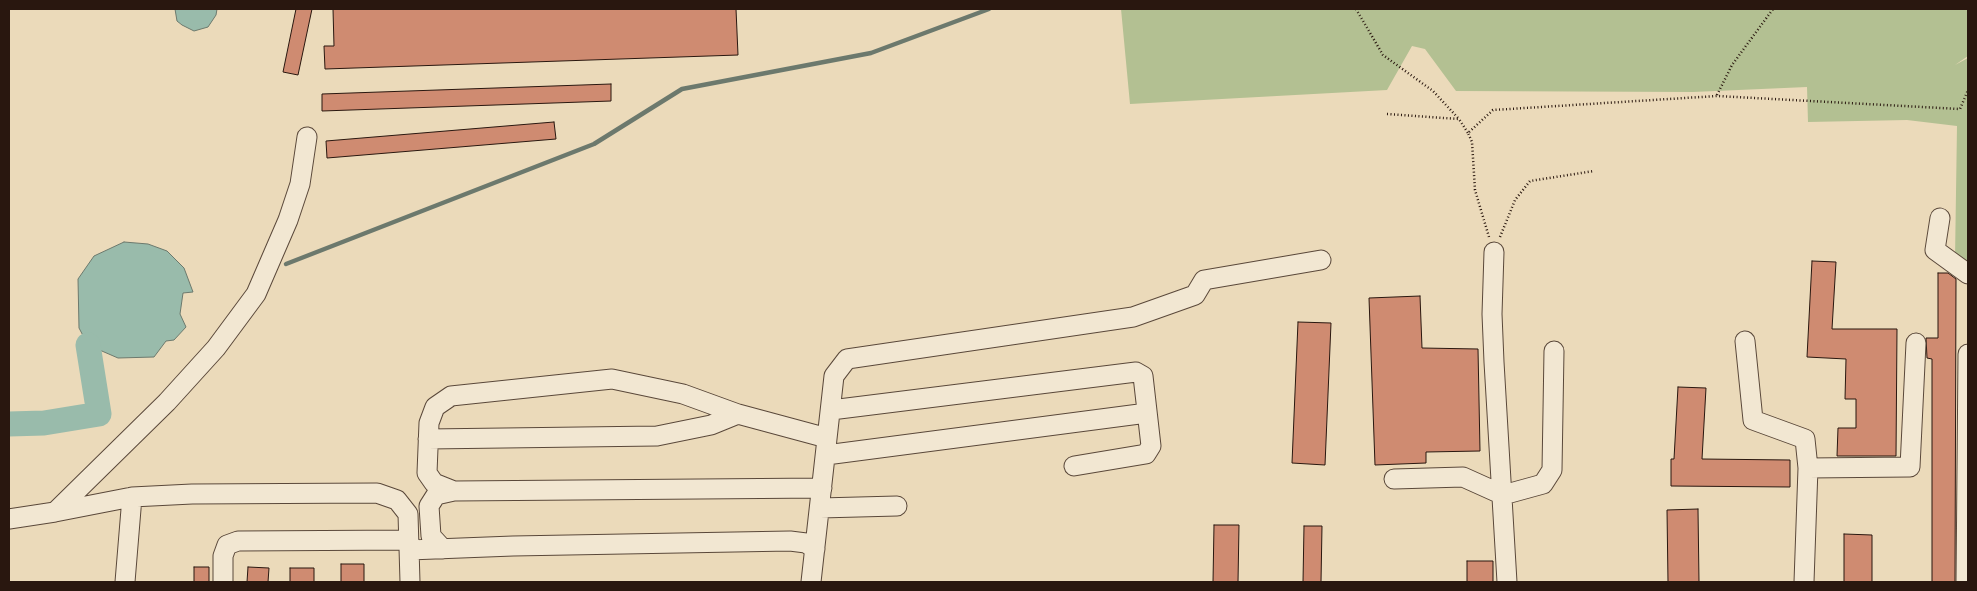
<!DOCTYPE html>
<html>
<head>
<meta charset="utf-8">
<style>
	body { margin:0 }
	#map { position:relative; width:1977px; height:591px; overflow:hidden; background:#ebdaba; font-family:"EB Garamond",serif }
	canvas { display:block }
	.frame { position:absolute; inset:0; border:10px solid #29170f; pointer-events:none }
</style>
</head>
<body>
<div id="map">
<canvas width="1977" height="591"></canvas>
<div class="frame"></div>
</div>
<script>
const ctx = document.querySelector('canvas').getContext('2d');
ctx.lineJoin = 'round';
function fill(path, color) { ctx.fillStyle = color; ctx.fill(path, 'evenodd'); }
const shape = rows => new Path2D(rows.map(r => 'M' + r).join(''));
function stroke(path, color, width, dash) { ctx.strokeStyle = color; ctx.lineWidth = width; ctx.lineCap = dash ? 'butt' : 'round'; ctx.setLineDash(dash || []); ctx.stroke(path); }
fill(shape([
	[1121,9,1968,9,1968,56,1955,65,1968,58,1968,267,1955,259,1957,126,1907,120,1808,122,1807,87,1693,92,1456,91,1425,49,1412,46,1387,90,1130,104]
]), '#b3c092');
const water = shape([
	[175,9,217,9,216,15,208,27,194,31,182,25,177,21,175,9],
	[124,242,148,244,167,251,184,268,193,292,183,293,180,314,186,327,174,340,166,341,154,357,118,358,88,345,79,328,78,279,94,256,124,242]
]);
fill(water, '#99bbab');
stroke(water, '#6c796d', 1);
stroke(shape([
	[286,264,594,144,682,89,871,53,989,9]
]), '#6c796d', 4.5);
stroke(shape([
	[9,424,44,423,99,414,88,345]
]), '#99bbab', 25);
const building = shape([
	[296,9,312,9,298,75,283,72,296,9],
	[333,9,736,9,738,55,325,69,324,46,334,46,333,9],
	[611,84,611,101,322,111,322,94,611,84],
	[554,122,556,139,327,158,326,141,554,122],
	[1812,261,1836,262,1832,329,1897,329,1896,456,1837,456,1838,428,1856,428,1856,399,1845,399,1846,359,1807,357,1812,261],
	[1938,273,1948,273,1956,279,1955,582,1932,582,1932,359,1927,358,1926,338,1938,338,1938,273],
	[1420,296,1422,348,1478,349,1480,451,1426,452,1426,463,1375,465,1369,298,1420,296],
	[1298,322,1331,323,1325,465,1292,463,1298,322],
	[1678,387,1706,388,1702,459,1790,460,1790,487,1671,486,1671,459,1674,459,1678,387],
	[1698,509,1699,582,1668,582,1667,510,1698,509],
	[1214,525,1239,525,1238,582,1213,582,1214,525],
	[1304,526,1322,526,1321,582,1303,582,1304,526],
	[1844,534,1872,535,1872,582,1844,582,1844,534],
	[1467,561,1493,561,1493,582,1467,582,1467,561],
	[341,564,364,564,364,582,341,582,341,564],
	[194,567,209,567,209,582,194,582,194,567],
	[248,567,269,568,268,582,247,582,248,567],
	[290,568,314,568,314,582,290,582,290,568]
]);
fill(building, '#cf8b71');
stroke(building, '#29170f', 1);
const minor = shape([
	[1940,218,1935,250,1968,274],
	[1494,252,1492,314,1494,362,1507,582],
	[1745,341,1753,420,1805,439,1808,468,1804,582],
	[831,410,1136,372,1143,376,1151,446,1146,454,1074,466],
	[428,439,657,436,711,425,738,414],
	[826,455,1147,413],
	[1808,468,1910,467,1916,343],
	[1394,479,1463,477,1503,495,1543,484,1552,470,1554,351],
	[454,491,434,483,427,473,429,423,435,407,451,396,612,379,683,394,738,414,827,438],
	[820,508,897,506],
	[55,512,167,402,216,348,256,294,288,220,300,184,307,137],
	[9,519,55,512,132,497,192,494,377,493,397,500,408,514,410,582],
	[443,549,431,536,429,506,436,495,454,491,822,488],
	[409,550,513,546,790,541,806,543,815,549],
	[125,582,132,497],
	[223,582,223,556,227,545,238,541,409,540],
	[811,582,834,376,847,359,1133,317,1195,295,1204,280,1321,260],
	[1966,582,1968,354]
]);
stroke(minor, '#5a483a', 21);
stroke(shape([
	[1356,9,1383,55,1433,91,1459,119],
	[1717,95,1732,65,1773,9],
	[1387,114,1459,119,1468,133],
	[1489,237,1475,190,1472,142,1468,133,1493,110,1717,96,1960,109,1968,90],
	[1500,237,1515,200,1530,181,1594,171]
]), '#29170f', 2.5, [1, 2.5]);
stroke(minor, '#f2e7d2', 19);
</script>
</body>
</html>
